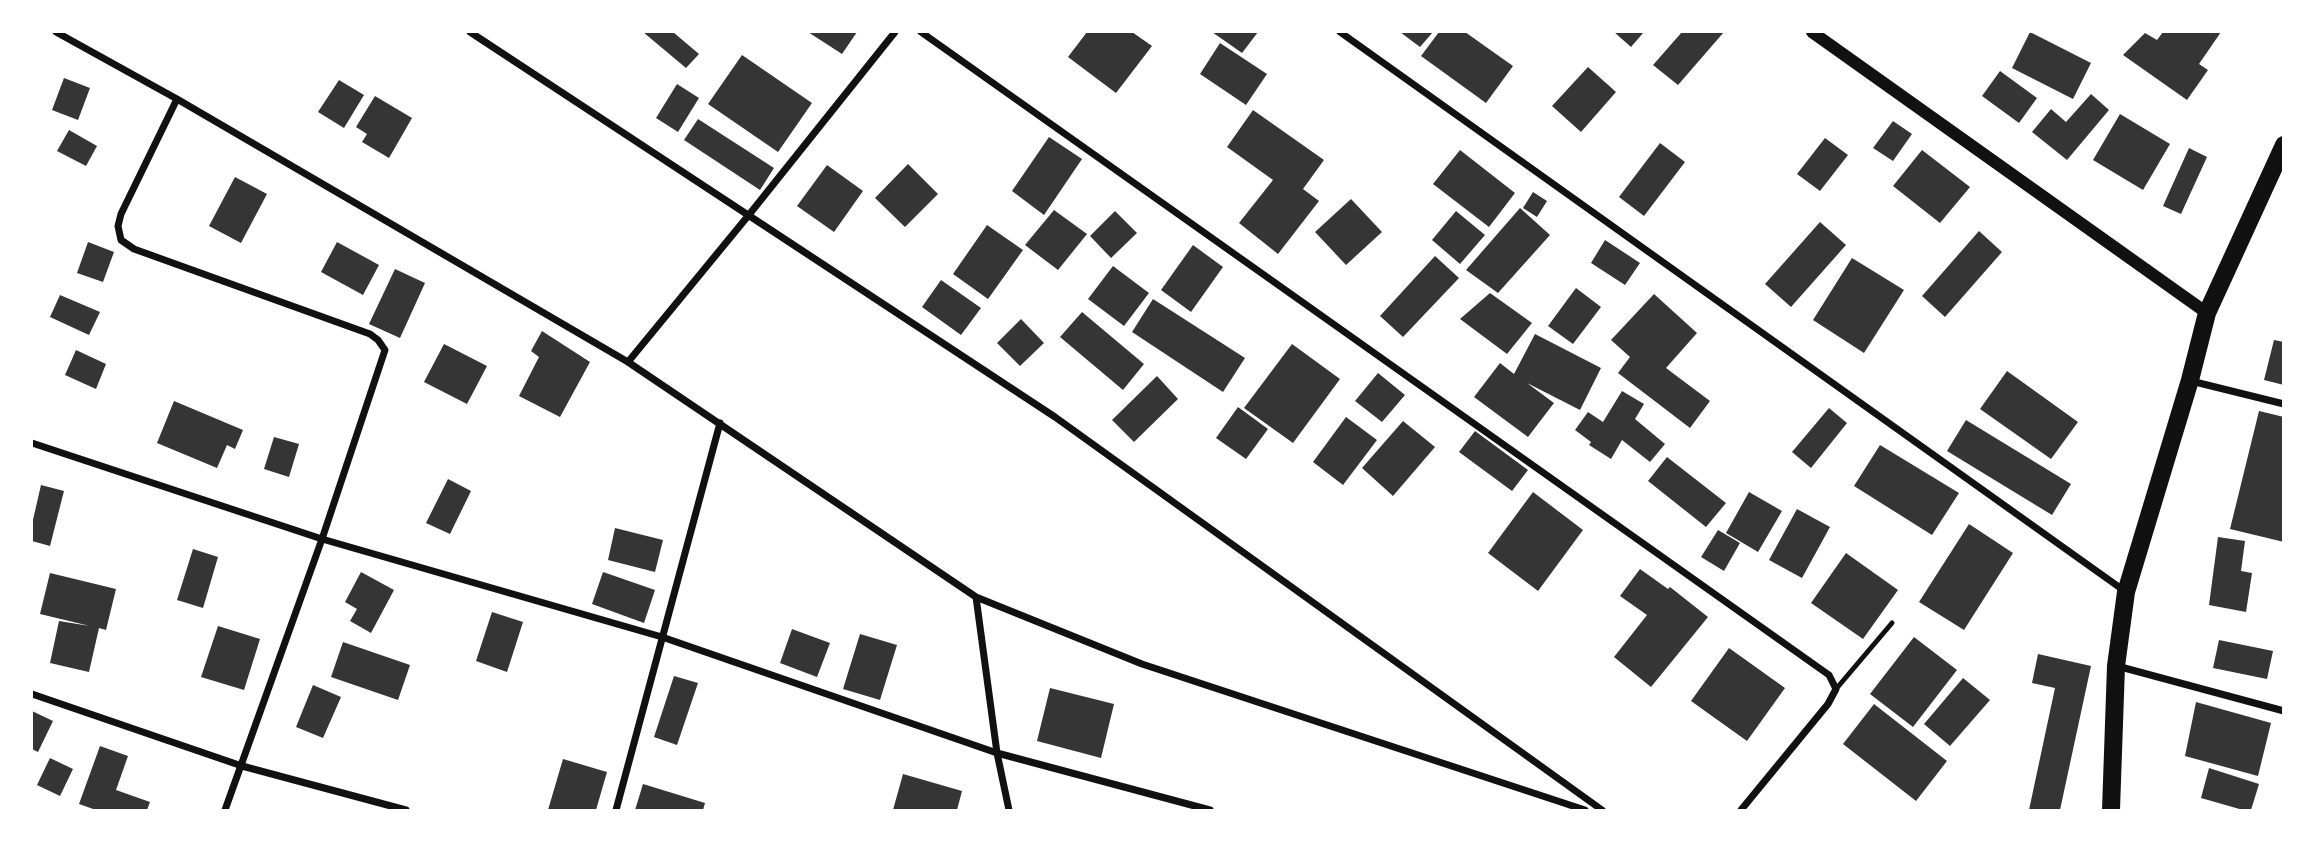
<!DOCTYPE html>
<html>
<head>
<meta charset="utf-8">
<style>
	body { margin:0 }
	#map { position:relative; width:2315px; height:842px; overflow:hidden; background:#fff; font-family:Georgia,serif }
	canvas { display:block }
	.frame { position:absolute; inset:0; border:33px solid #fff; pointer-events:none }
</style>
</head>
<body>
<div id="map">
<canvas width="2315" height="842"></canvas>
<div class="frame"></div>
</div>
<script>
const ctx = document.querySelector('canvas').getContext('2d');
ctx.lineJoin = 'round';
function fill(path, color) { ctx.fillStyle = color; ctx.fill(path, 'evenodd'); }
const shape = rows => new Path2D(rows.map(r => 'M' + r).join(''));
function stroke(path, color, width, dash) { ctx.strokeStyle = color; ctx.lineWidth = width; ctx.lineCap = dash ? 'butt' : 'round'; ctx.setLineDash(dash || []); ctx.stroke(path); }
fill(shape([
	[643,32,673,32,699,54,686,68],
	[808,32,857,32,842,54],
	[1087,32,1132,32,1152,46,1116,93,1068,57],
	[1212,32,1258,32,1242,53],
	[1400,32,1433,32,1420,47],
	[1439,32,1465,32,1513,66,1486,103,1421,56],
	[1614,32,1644,32,1631,47],
	[1682,32,1724,32,1678,85,1653,65],
	[2030,32,2091,63,2073,99,2012,68],
	[2163,32,2221,32,2199,64,2208,70,2187,100,2123,55,2145,33,2157,40],
	[1220,43,1267,74,1246,105,1200,74],
	[742,55,812,103,778,152,708,104],
	[1588,67,1616,92,1581,132,1552,106],
	[2000,71,2037,98,2019,123,1982,96],
	[64,78,90,88,78,120,52,110],
	[339,80,364,95,344,128,318,112],
	[677,84,699,98,678,132,656,118],
	[2091,94,2109,110,2067,160,2032,132,2051,109,2066,122],
	[375,96,412,118,389,158,362,142,367,134,356,127],
	[1253,110,1324,160,1303,189,1319,201,1278,254,1239,223,1273,180,1227,147],
	[2120,114,2170,144,2143,190,2093,160],
	[698,119,774,168,760,190,684,140],
	[1893,121,1912,134,1893,161,1873,148],
	[69,130,97,146,86,166,57,151],
	[1049,137,1082,159,1044,215,1012,191],
	[1825,138,1848,155,1820,191,1797,174],
	[1660,143,1685,162,1644,216,1619,197],
	[2189,148,2207,157,2181,214,2163,206],
	[1460,150,1515,193,1489,227,1433,184],
	[1922,150,1970,187,1940,223,1893,186],
	[908,164,938,194,905,227,875,198],
	[827,165,863,191,834,232,797,206],
	[235,177,267,194,241,243,209,226],
	[1533,192,1547,201,1537,217,1523,208],
	[1351,199,1382,232,1346,265,1315,232],
	[1520,208,1550,235,1498,293,1466,270],
	[1054,210,1087,234,1058,270,1025,245],
	[1115,211,1137,233,1111,258,1090,236],
	[1456,211,1485,235,1460,264,1432,240],
	[1820,222,1846,245,1791,307,1765,284],
	[987,225,1023,250,988,299,953,274],
	[1979,231,2002,252,1945,317,1922,296],
	[1605,240,1640,263,1625,285,1591,263],
	[88,242,114,252,103,282,77,273],
	[337,242,379,265,363,295,321,272],
	[1193,245,1223,267,1191,312,1161,290],
	[1435,256,1459,278,1403,337,1380,316],
	[1852,258,1904,290,1864,353,1813,320],
	[1113,266,1149,293,1124,326,1088,299],
	[395,269,425,283,400,338,369,324],
	[941,280,981,308,961,335,922,307],
	[1576,288,1601,307,1573,344,1548,326],
	[1490,293,1532,323,1507,354,1460,319],
	[1654,294,1697,333,1666,368,1710,401,1690,428,1618,373,1630,357,1611,340],
	[60,295,100,312,89,335,50,317],
	[1153,299,1245,358,1223,392,1132,332],
	[1082,312,1144,364,1123,390,1060,337],
	[1021,319,1044,343,1020,366,997,343],
	[542,331,590,362,560,417,519,396,539,357,531,351],
	[1535,334,1601,368,1580,410,1527,383,1554,403,1528,437,1474,397,1500,363,1514,374],
	[2274,340,2284,342,2284,385,2264,380],
	[444,344,487,366,467,404,424,382],
	[1292,344,1340,379,1293,443,1244,408],
	[76,350,106,364,96,389,65,375],
	[2007,371,2078,422,2051,459,1980,409],
	[1378,373,1405,395,1382,422,1355,401],
	[1157,376,1178,399,1134,442,1112,420],
	[1622,391,1644,404,1635,419,1665,444,1650,462,1622,440,1611,459,1589,445,1591,442,1575,430,1588,412,1603,422],
	[174,401,243,430,235,449,227,445,217,468,157,443],
	[1238,407,1268,429,1246,459,1216,438],
	[1829,408,1847,423,1811,468,1792,452],
	[2259,411,2284,417,2284,542,2230,529],
	[1346,417,1377,440,1343,485,1313,462],
	[1966,420,2071,484,2052,515,1947,451],
	[1403,421,1435,447,1393,496,1362,468],
	[1475,431,1528,470,1512,491,1459,452],
	[274,437,299,444,289,477,264,469],
	[1880,445,1959,493,1932,535,1854,486],
	[1667,457,1726,503,1706,527,1648,481],
	[448,479,471,491,450,534,426,523],
	[41,485,64,491,50,546,32,541,32,524],
	[1533,492,1583,530,1538,591,1488,553],
	[1749,492,1782,511,1758,552,1726,533],
	[1797,509,1830,527,1802,578,1769,560],
	[1969,524,2013,553,1964,630,1919,602],
	[615,528,663,540,655,572,608,560],
	[1718,530,1740,543,1724,571,1701,557],
	[2218,537,2245,541,2241,571,2252,573,2246,612,2209,605],
	[193,549,218,557,203,608,177,600],
	[1846,553,1898,590,1863,639,1811,603],
	[1640,569,1668,589,1670,587,1708,617,1651,687,1614,657,1647,615,1620,596],
	[361,572,394,590,371,633,350,621,357,609,345,602],
	[603,572,655,590,644,623,592,604],
	[50,573,116,589,106,630,99,628,89,672,50,663,59,621,90,626,40,614],
	[492,612,523,622,507,672,476,661],
	[218,626,260,639,244,690,201,677],
	[792,629,830,643,817,677,780,663],
	[860,634,897,645,880,700,843,689],
	[1914,637,1957,670,1913,727,1870,694],
	[2219,640,2273,651,2267,679,2213,668],
	[343,642,410,665,398,700,331,677],
	[1729,648,1785,688,1747,741,1691,701],
	[2038,654,2091,666,2060,810,2029,810,2055,688,2032,683],
	[674,676,698,683,677,745,654,737],
	[1963,678,1990,700,1950,746,1924,724],
	[313,685,341,697,323,738,296,727],
	[1050,688,1114,704,1101,758,1037,741],
	[2196,702,2271,723,2258,776,2185,756],
	[1874,704,1947,761,1916,801,1843,744],
	[32,711,53,721,38,752,32,749],
	[100,746,128,756,116,790,150,802,147,810,96,810,79,804],
	[50,758,73,769,60,796,37,785],
	[563,759,607,772,596,810,548,810],
	[2209,768,2259,784,2251,810,2243,810,2201,798],
	[903,774,962,791,957,810,893,810],
	[643,784,705,803,703,810,635,810]
]), '#353535');
stroke(shape([
	[1836,689,1892,623]
]), '#111', 5);
stroke(shape([
	[56,32,177,99,628,362,976,597,1142,664,1585,810],
	[470,32,1055,417,1602,810],
	[921,32,1829,675,1836,689,1828,704,1741,810],
	[1340,32,2126,592],
	[177,99,121,214,118,226,121,240,134,249,370,334,378,340,385,350,322,539,225,810],
	[628,362,748,216,895,32],
	[2191,381,2284,404],
	[32,443,322,539,662,637,997,753,1210,810],
	[976,597,997,753,1009,810],
	[2117,666,2284,711],
	[32,694,242,766,406,810],
	[616,810,720,423]
]), '#111', 7);
stroke(shape([
	[1812,32,2207,313]
]), '#111', 12);
stroke(shape([
	[2111,810,2116,666,2126,592,2190,380,2207,313,2284,145]
]), '#111', 18);
</script>
</body>
</html>
